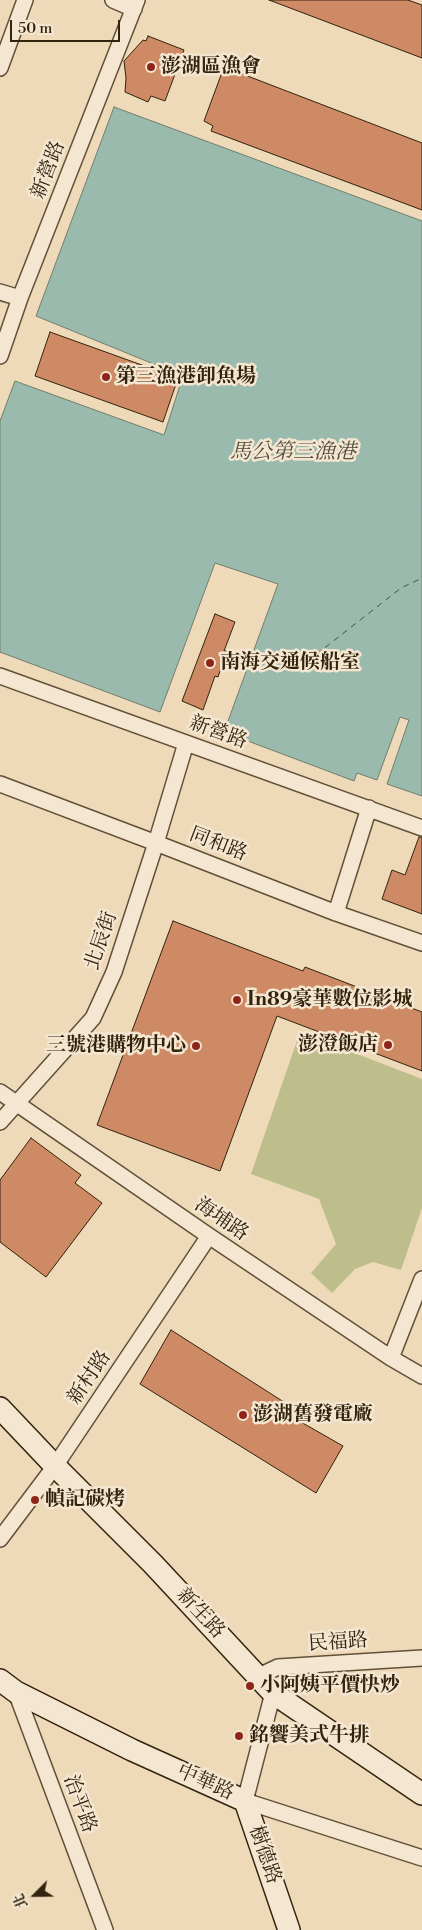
<!DOCTYPE html>
<html>
<head>
<meta charset="utf-8">
<style>
	body { margin:0 }
	#map { position:relative; width:422px; height:1930px; overflow:hidden; background:#eed9b8; font-family:"Libre Bodoni","Noto Serif TC",serif }
	canvas { display:block }
	.north { position:absolute; left:10px; top:1870px; width:50px; height:50px; -webkit-text-stroke:4px #f4e6d1; paint-order:stroke; rotate:247deg; font-size:14px; font-weight:700; line-height:20px; text-align:center; color:#32230d }
	.north::after { content:''; display:block; margin:auto; width:18px; height:22px; background:#32230d; clip-path:polygon(50% 0,100% 100%,50% 72%,0 100%) }
	.scale { position:absolute; left:10px; top:20px; width:110px; height:22px; box-sizing:border-box; border:2px solid #32230d; border-top:0; padding-left:6px; font-size:15px; line-height:18px; white-space:nowrap; color:#32230d; -webkit-text-stroke:4px #f4e6d1; paint-order:stroke }
</style>
</head>
<body>
<div id="map">
<canvas width="422" height="1930"></canvas>
<div class="north">北</div>
<div class="scale">50 m</div>
</div>
<script>
const ctx = document.querySelector('canvas').getContext('2d');
ctx.lineJoin = 'round';
function fill(path, color) { ctx.fillStyle = color; ctx.fill(path, 'evenodd'); }
const shape = rows => new Path2D(rows.map(r => 'M' + r).join(''));
function stroke(path, color, width, dash) { ctx.strokeStyle = color; ctx.lineWidth = width; ctx.lineCap = dash ? 'butt' : 'round'; ctx.setLineDash(dash || []); ctx.stroke(path); }
function drawText(font, color, halo, rows, align = 'center') {
  ctx.font = font + ' "Libre Bodoni","Noto Serif TC",serif'; ctx.lineWidth = 5; ctx.setLineDash([]); ctx.textBaseline = 'middle'; ctx.strokeStyle = halo; ctx.fillStyle = color; for (const [text, x, y, turn = 0] of rows) {
    ctx.save(); ctx.translate(x, y); ctx.rotate((+turn || 0) * Math.PI / 180); ctx.textAlign = isNaN(turn) ? turn : align; if (halo) ctx.strokeText(text, 0, 0); ctx.fillText(text, 0, 0); ctx.restore();
  }
}
fill(shape([
	[300,1032,422,1079,422,1208,401,1270,373,1262,355,1269,332,1293,311,1273,336,1244,319,1199,251,1174]
]), '#bdbe8b');
const water = shape([
	[114,107,422,221,422,796,387,784,409,720,400,717,377,780,357,773,354,781,224,732,278,584,215,563,160,712,0,652,0,421,15,381,164,435,183,376,36,316,114,107]
]);
fill(water, '#99baad');
stroke(water, '#707e6d', 1);
stroke(shape([
	[254,651,282,661,300,662,313,657,401,588,422,578]
]), '#51503d', 1, [6, 5]);
const building = shape([
	[269,0,408,0,422,5,422,58,269,0],
	[148,36,184,50,165,101,151,96,148,102,125,92,126,78,124,61,143,40,146,41,148,36],
	[224,67,422,143,422,210,211,131,213,126,204,121,224,67],
	[50,332,178,378,163,422,35,376,50,332],
	[215,614,235,622,224,651,227,651,218,677,215,676,203,710,182,701,215,614],
	[419,837,422,837,422,914,382,899,392,870,405,875,419,837],
	[173,921,303,971,305,967,422,1012,422,1071,277,1016,220,1171,97,1125,173,921],
	[31,1138,81,1175,75,1183,102,1203,46,1277,0,1242,0,1180,31,1138],
	[171,1330,298,1411,294,1418,343,1446,316,1493,140,1384,171,1330]
]);
fill(building, '#ce8965');
stroke(building, '#32230d', 1);
const minor = shape([
	[113,0,134,9],
	[0,68,25,0],
	[0,292,20,298],
	[0,356,20,298,137,0],
	[0,676,422,828],
	[0,784,156,843,336,913,422,943],
	[336,913,369,808],
	[0,1092,209,1236,391,1358,422,1376],
	[0,1122,93,1018,114,972,156,843,186,743],
	[391,1358,422,1279],
	[0,1539,55,1466,209,1236],
	[259,1676,278,1667,422,1658],
	[16,1692,105,1930],
	[273,1693,245,1801,422,1858]
]);
const secondary = shape([
	[0,1408,55,1466,153,1564,273,1693,422,1794],
	[0,1680,16,1692,132,1750,245,1801,289,1930]
]);
stroke(minor, '#615038', 18);
stroke(secondary, '#32230d', 24);
stroke(minor, '#f4e6d1', 15);
stroke(secondary, '#f4e6d1', 21);
for (const [x, y, r, color] of [
	[151,67,5,"#8f2418"],
	[106,377,5,"#8f2418"],
	[210,663,5,"#8f2418"],
	[237,1000,5,"#8f2418"],
	[388,1045,5,"#8f2418"],
	[196,1046,5,"#8f2418"],
	[243,1415,5,"#8f2418"],
	[35,1500,5,"#8f2418"],
	[250,1686,5,"#8f2418"],
	[239,1736,5,"#8f2418"]
]) { const dot = new Path2D(); dot.arc(x, y, r, 0, 2 * Math.PI); ctx.fillStyle = color; ctx.fill(dot); stroke(dot, '#f4e6d1', 2); }
drawText('bold 20px', '#32230d', '#f4e6d1', [
	["澎湖區漁會",161,67],
	["第三漁港卸魚場",116,377],
	["南海交通候船室",220,663],
	["In89豪華數位影城",247,1000],
	["澎澄飯店",378,1045,"right"],
	["三號港購物中心",186,1046,"right"],
	["澎湖舊發電廠",253,1415],
	["幀記碳烤",45,1500],
	["小阿姨平價快炒",260,1686],
	["銘饗美式牛排",249,1736]
], 'left');
drawText('20px', '#32230d', '#f4e6d1', [
	["新營路",49,170,-69],
	["新營路",218,733,20],
	["同和路",218,845,21],
	["北辰街",102,941,-71],
	["海埔路",221,1220,34],
	["新村路",90,1378,-56],
	["新生路",200,1614,47],
	["民福路",338,1643,-4],
	["中華路",205,1783,24],
	["治平路",79,1804,70],
	["樹德路",264,1855,71]
]);
drawText('italic 21px', '#51503d', '#f4e6d1', [
	["馬公第三漁港",293,453]
]);
</script>
</body>
</html>
